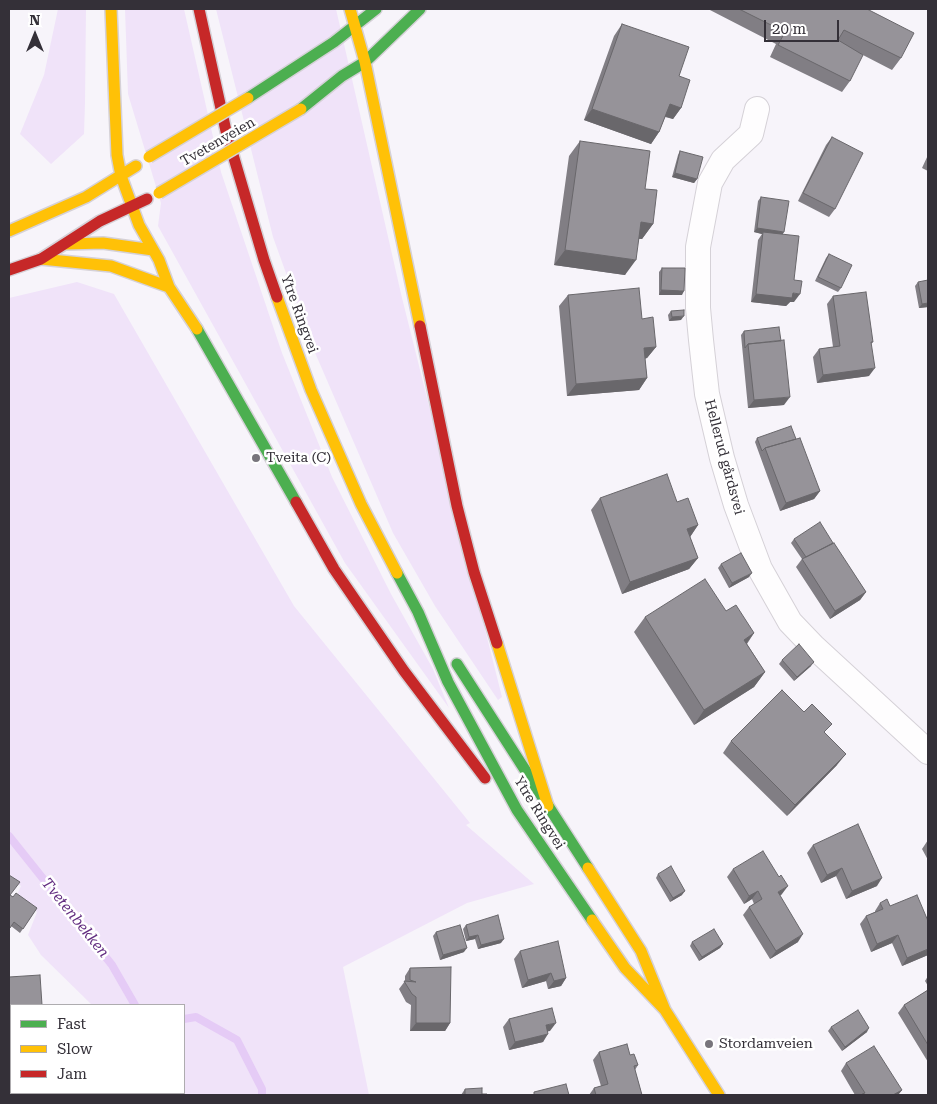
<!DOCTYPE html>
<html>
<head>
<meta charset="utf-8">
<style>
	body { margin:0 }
	#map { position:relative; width:937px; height:1104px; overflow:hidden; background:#f7f4fa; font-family:"Roboto Serif",serif }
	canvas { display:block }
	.frame { position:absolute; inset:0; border:10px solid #343038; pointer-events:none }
	.legend { position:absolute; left:10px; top:1004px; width:175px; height:90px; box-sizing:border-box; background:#fff; border:1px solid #aeacaf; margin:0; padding:6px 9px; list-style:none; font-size:15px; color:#343038 }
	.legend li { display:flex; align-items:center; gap:10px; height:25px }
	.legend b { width:25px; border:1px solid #aeacaf }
	.north { position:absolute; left:10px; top:10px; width:50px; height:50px; -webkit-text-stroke:4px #fff; paint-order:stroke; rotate:0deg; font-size:14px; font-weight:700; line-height:20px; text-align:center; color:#343038 }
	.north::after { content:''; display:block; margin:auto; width:18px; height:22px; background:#343038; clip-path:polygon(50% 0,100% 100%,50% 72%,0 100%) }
	.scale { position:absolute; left:764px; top:20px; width:75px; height:22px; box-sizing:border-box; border:2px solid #343038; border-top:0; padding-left:6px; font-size:15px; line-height:18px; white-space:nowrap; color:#343038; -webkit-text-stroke:4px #fff; paint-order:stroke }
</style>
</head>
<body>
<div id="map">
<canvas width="937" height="1104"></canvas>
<div class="frame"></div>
<ul class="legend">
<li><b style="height:6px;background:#4caf50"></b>Fast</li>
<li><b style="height:6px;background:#ffc107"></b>Slow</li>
<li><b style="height:6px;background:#c62828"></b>Jam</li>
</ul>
<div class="north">N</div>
<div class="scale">20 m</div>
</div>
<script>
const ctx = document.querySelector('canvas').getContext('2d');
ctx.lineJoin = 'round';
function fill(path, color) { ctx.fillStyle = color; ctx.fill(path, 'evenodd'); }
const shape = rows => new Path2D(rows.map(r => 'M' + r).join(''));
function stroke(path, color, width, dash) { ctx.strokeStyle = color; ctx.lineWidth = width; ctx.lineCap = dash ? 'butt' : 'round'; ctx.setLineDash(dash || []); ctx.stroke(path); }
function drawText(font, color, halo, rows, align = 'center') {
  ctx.font = font + ' "Roboto Serif",serif'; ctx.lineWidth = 5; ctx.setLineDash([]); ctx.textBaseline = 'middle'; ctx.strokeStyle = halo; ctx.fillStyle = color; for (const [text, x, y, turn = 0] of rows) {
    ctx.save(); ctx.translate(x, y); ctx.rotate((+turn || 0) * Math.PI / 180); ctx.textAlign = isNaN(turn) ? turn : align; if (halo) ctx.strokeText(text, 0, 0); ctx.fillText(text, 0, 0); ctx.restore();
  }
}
fill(shape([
	[58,9,86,9,85,103,84,134,51,164,20,134,44,75],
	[125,9,184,9,221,172,282,353,332,477,391,594,433,669,449,708,345,563,158,226,161,203,128,94],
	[216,9,336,9,402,298,502,697,498,700,435,606,393,533,313,348,273,237],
	[77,282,114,294,294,606,470,823,466,825,534,884,467,903,343,967,369,1095,130,1095,129,1093,184,1093,184,1005,92,1005,41,955,28,935,37,912,17,895,21,886,9,878,9,298]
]), '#f0e3f9');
stroke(shape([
	[9,836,112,965,135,1005],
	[184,1019,196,1017,237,1040,262,1089,262,1095]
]), '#e5cbf6', 8);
const street = shape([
	[757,109,751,134,723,160,710,183,698,247,698,308,701,340,707,394,722,458,736,505,760,569,790,622,813,646,928,752]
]);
const fast = shape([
	[248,98,334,42,376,9],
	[301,109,342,76,365,62,420,9],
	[197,329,296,502],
	[397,573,418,612,448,682,517,810,592,920],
	[457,664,588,868]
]);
const slow = shape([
	[111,9,117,155,121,176,139,225,159,260,169,287,197,329],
	[350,9,365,62,420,326],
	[9,231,86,197,136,166],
	[66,244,103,243,153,250],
	[41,259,111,266,169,287],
	[277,297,311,390,361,504,397,573],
	[497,643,548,806],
	[588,868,641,951,665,1010,719,1095],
	[592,920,625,968,665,1010]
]);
const jam = shape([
	[199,9,226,131,264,260,277,297],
	[9,270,41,259,100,221,147,199],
	[420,326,457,506,474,572,497,643],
	[296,502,334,569,404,671,485,778]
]);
stroke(street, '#d5d1d7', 26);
stroke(fast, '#d5d1d7', 14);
stroke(slow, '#d5d1d7', 14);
stroke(jam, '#d5d1d7', 14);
stroke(street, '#fefdfe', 24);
stroke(fast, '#4caf50', 11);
stroke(slow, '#ffc107', 11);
stroke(jam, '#c62828', 11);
const slowBridge = shape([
	[149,157,248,98],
	[159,193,301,109]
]);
stroke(slowBridge, '#d5d1d7', 14, []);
stroke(slowBridge, '#ffc107', 11);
fill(shape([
	[708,9,867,9,901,58,892,70,861,54,850,81,842,92,770,57,776,44],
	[622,24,679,76,681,108,673,119,665,117,659,132,651,144,584,120,614,36],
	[832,137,835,209,829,217,798,201,826,145],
	[580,141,645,189,653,224,642,239,639,239,625,275,554,265,569,156],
	[680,151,697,179,694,183,672,177,678,155],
	[928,155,928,171,922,168],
	[761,197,783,234,794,280,794,302,790,302,786,306,751,302,758,240,762,234,754,232,758,201],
	[829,254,841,288,838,292,815,281,826,258],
	[662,268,682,295,659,295,659,272],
	[918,282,928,307,919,308,915,286],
	[568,295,642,319,656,347,647,358,645,359,647,378,639,390,567,396,559,306],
	[833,296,873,342,871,344,869,376,817,383,813,357,819,349,833,347,827,304],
	[671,311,681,320,669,321,668,315],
	[744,331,784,405,748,408,741,335],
	[757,438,796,439,820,491,814,499,780,511,755,442],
	[600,498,677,502,698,525,690,537,698,558,689,569,622,594,591,510],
	[794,539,833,543,866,592,860,600,830,619,796,567,802,559,791,543],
	[721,564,749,577,729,588,718,568],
	[726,611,754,633,747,644,765,672,754,687,694,725,634,632,645,617],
	[782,660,811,666,794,681,779,664],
	[826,734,837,765,787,816,723,753,731,741],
	[928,840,928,860,922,849],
	[813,845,877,886,846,899,836,876,821,883,807,853],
	[733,869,782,894,780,896,798,942,770,959,743,915,749,907,754,904,752,899,744,904,727,877],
	[658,874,682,895,670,902,656,878],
	[9,875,10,895,13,897,37,908,20,933,11,926,9,929],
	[880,903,890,906,928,955,902,966,892,943,871,952,860,924,866,916,875,912,875,911],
	[466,925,501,943,478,949,475,939,466,941,463,929],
	[436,932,464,952,440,960,433,936],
	[692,942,723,944,720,948,699,961,690,946],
	[520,951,566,978,561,986,548,989,546,981,522,988,514,959],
	[410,968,450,1023,445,1031,410,1031,411,1005,406,1002,399,989,405,981,405,976],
	[928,976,928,986,925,981],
	[928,990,928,1062,898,1013,904,1005],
	[509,1019,550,1031,548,1031,543,1042,509,1050,503,1027],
	[831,1027,867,1032,842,1051,828,1031],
	[599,1052,630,1055,638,1065,635,1070,642,1095,589,1095,594,1088,601,1086,593,1060],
	[846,1063,902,1090,898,1095,855,1095,841,1071],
	[465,1089,482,1094,487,1095,461,1095],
	[63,1093,115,1093,115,1095,63,1095]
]), '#817e84');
fill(shape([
	[670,104,681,108,673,119,661,115],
	[592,109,659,132,651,144,584,120],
	[675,173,697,179,694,183,672,177],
	[641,222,653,224,642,239,630,237],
	[757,228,784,232,781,237,763,232,762,234,754,232],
	[565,250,636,260,625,275,554,265],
	[661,290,684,291,682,295,659,295],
	[793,293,800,294,794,302,790,302,786,306,751,302,756,294],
	[928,303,928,307,919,308,922,304],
	[684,316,681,320,669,321,672,317],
	[656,347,647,358,636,359,644,348],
	[875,368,869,376,817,383,823,375],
	[647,378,639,390,567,396,576,384],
	[790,397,784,405,748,408,754,400],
	[820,491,814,499,780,511,786,503],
	[698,525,690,537,687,529],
	[698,558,689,569,622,594,630,582],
	[752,573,749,577,729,588,732,583],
	[866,592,860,600,830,619,835,611],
	[754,633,743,648,744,640],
	[814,662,811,666,794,681,797,677],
	[765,672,754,687,694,725,704,710],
	[846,754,837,765,787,816,795,805],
	[842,868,836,876,821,883,827,875],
	[882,878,877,886,846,899,852,891],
	[788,886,782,894,772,900,778,892],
	[685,891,682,895,670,902,673,898],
	[758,891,752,899,744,904,749,896],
	[803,934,798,942,770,959,776,951],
	[478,935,475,939,466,941,469,937],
	[898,935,892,943,871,952,877,944],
	[504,939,501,943,478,949,481,945],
	[723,944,720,948,699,961,702,957],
	[467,948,464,952,440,960,443,955],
	[928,949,928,955,902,966,907,958],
	[551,973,546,981,522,988,528,980],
	[566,978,561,986,548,989,554,981],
	[416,1023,450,1023,445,1031,410,1031],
	[556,1023,550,1031,541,1033,546,1025],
	[11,1025,11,1032,9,1032,9,1028],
	[869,1028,867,1032,842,1051,845,1047],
	[548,1034,543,1042,509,1050,515,1042],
	[902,1090,898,1095,893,1095],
	[65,1093,75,1093,73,1095,63,1095]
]), '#69676b');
const building = shape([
	[739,9,867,9,914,33,901,58,844,30,838,40,863,55,850,81,778,45,785,32,739,9],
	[622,24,689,47,679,76,690,80,681,108,670,104,659,132,592,109,622,24],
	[832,137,863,153,835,209,803,193,832,137],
	[580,141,650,151,645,189,657,190,653,224,641,222,636,260,565,250,580,141],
	[680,151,703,157,697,179,675,173,680,151],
	[761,197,789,201,784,232,757,228,761,197],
	[763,232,799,236,794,280,802,281,800,294,793,293,792,298,756,294,763,232],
	[829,254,852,265,841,288,818,277,829,254],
	[662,268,685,268,684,291,661,290,662,268],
	[928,280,928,303,922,304,918,282,928,280],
	[639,288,642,319,653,317,656,347,644,348,647,378,576,384,568,295,639,288],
	[866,292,873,342,871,342,875,368,823,375,819,349,840,346,833,296,866,292],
	[684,310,684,316,672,317,671,311,684,310],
	[779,327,781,341,748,344,745,348,744,331,779,327],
	[784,340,790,397,754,400,748,344,784,340],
	[791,426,796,439,765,448,762,451,757,438,791,426],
	[800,438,820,491,786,503,765,448,800,438],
	[667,474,677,502,688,498,698,525,687,529,698,558,630,582,600,498,667,474],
	[820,522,833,543,806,557,794,539,820,522],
	[834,543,866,592,835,611,802,559,834,543],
	[741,553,752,573,732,583,721,564,741,553],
	[705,579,726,611,736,605,754,633,744,640,765,672,704,710,645,617,705,579],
	[799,644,814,662,797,677,782,660,799,644],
	[782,690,804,712,812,704,832,724,824,732,846,754,795,805,731,741,782,690],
	[858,824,882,878,852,891,842,868,827,875,813,845,858,824],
	[763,851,779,877,781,875,788,886,778,892,803,934,776,951,749,907,762,899,758,891,749,896,733,869,763,851],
	[671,866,685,891,673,898,658,874,671,866],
	[9,875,20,882,10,895,13,897,16,893,37,908,23,929,14,922,10,928,9,928,9,875],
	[917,895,928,921,928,949,907,958,898,935,877,944,866,916,883,909,880,903,887,899,890,906,917,895],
	[498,915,504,939,481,945,478,935,469,937,466,925,498,915],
	[460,925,467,948,443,955,436,932,460,925],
	[714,929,723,944,702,957,692,942,714,929],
	[558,941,566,978,554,981,551,973,528,980,520,951,558,941],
	[451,967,450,1023,416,1023,416,997,412,994,404,981,416,982,410,980,410,968,451,967],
	[40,975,42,1005,11,1005,11,1025,11,1021,9,1021,9,977,40,975],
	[928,990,928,1045,904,1005,928,990],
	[552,1008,556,1023,546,1025,548,1034,515,1042,509,1019,552,1008],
	[858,1010,869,1028,845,1047,831,1027,858,1010],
	[627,1044,630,1055,634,1054,638,1065,634,1066,642,1095,596,1095,594,1088,608,1084,599,1052,627,1044],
	[874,1046,902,1090,893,1095,862,1095,862,1094,865,1093,846,1063,874,1046],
	[566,1084,569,1095,534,1095,534,1092,566,1084],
	[482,1088,482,1094,487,1094,487,1095,465,1095,465,1089,482,1088],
	[79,1093,115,1093,115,1095,79,1095,79,1093]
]);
fill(building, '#969399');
stroke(building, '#69676b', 1);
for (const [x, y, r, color] of [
	[256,458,5,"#78757c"],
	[709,1044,5,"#78757c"]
]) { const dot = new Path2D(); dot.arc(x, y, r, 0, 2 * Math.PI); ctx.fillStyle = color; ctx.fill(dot); stroke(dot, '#fff', 2); }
drawText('14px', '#343038', '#fff', [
	["Tvetenveien",218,142,-30],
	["Ytre Ringvei",299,314,70],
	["Hellerud gårdsvei",724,457,75],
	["Ytre Ringvei",539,813,58]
]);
drawText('14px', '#343038', '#fff', [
	["Tveita (C)",266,458],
	["Stordamveien",719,1044]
], 'left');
drawText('italic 15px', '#632e81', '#fff', [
	["Tvetenbekken",75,918,51]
]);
</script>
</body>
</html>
